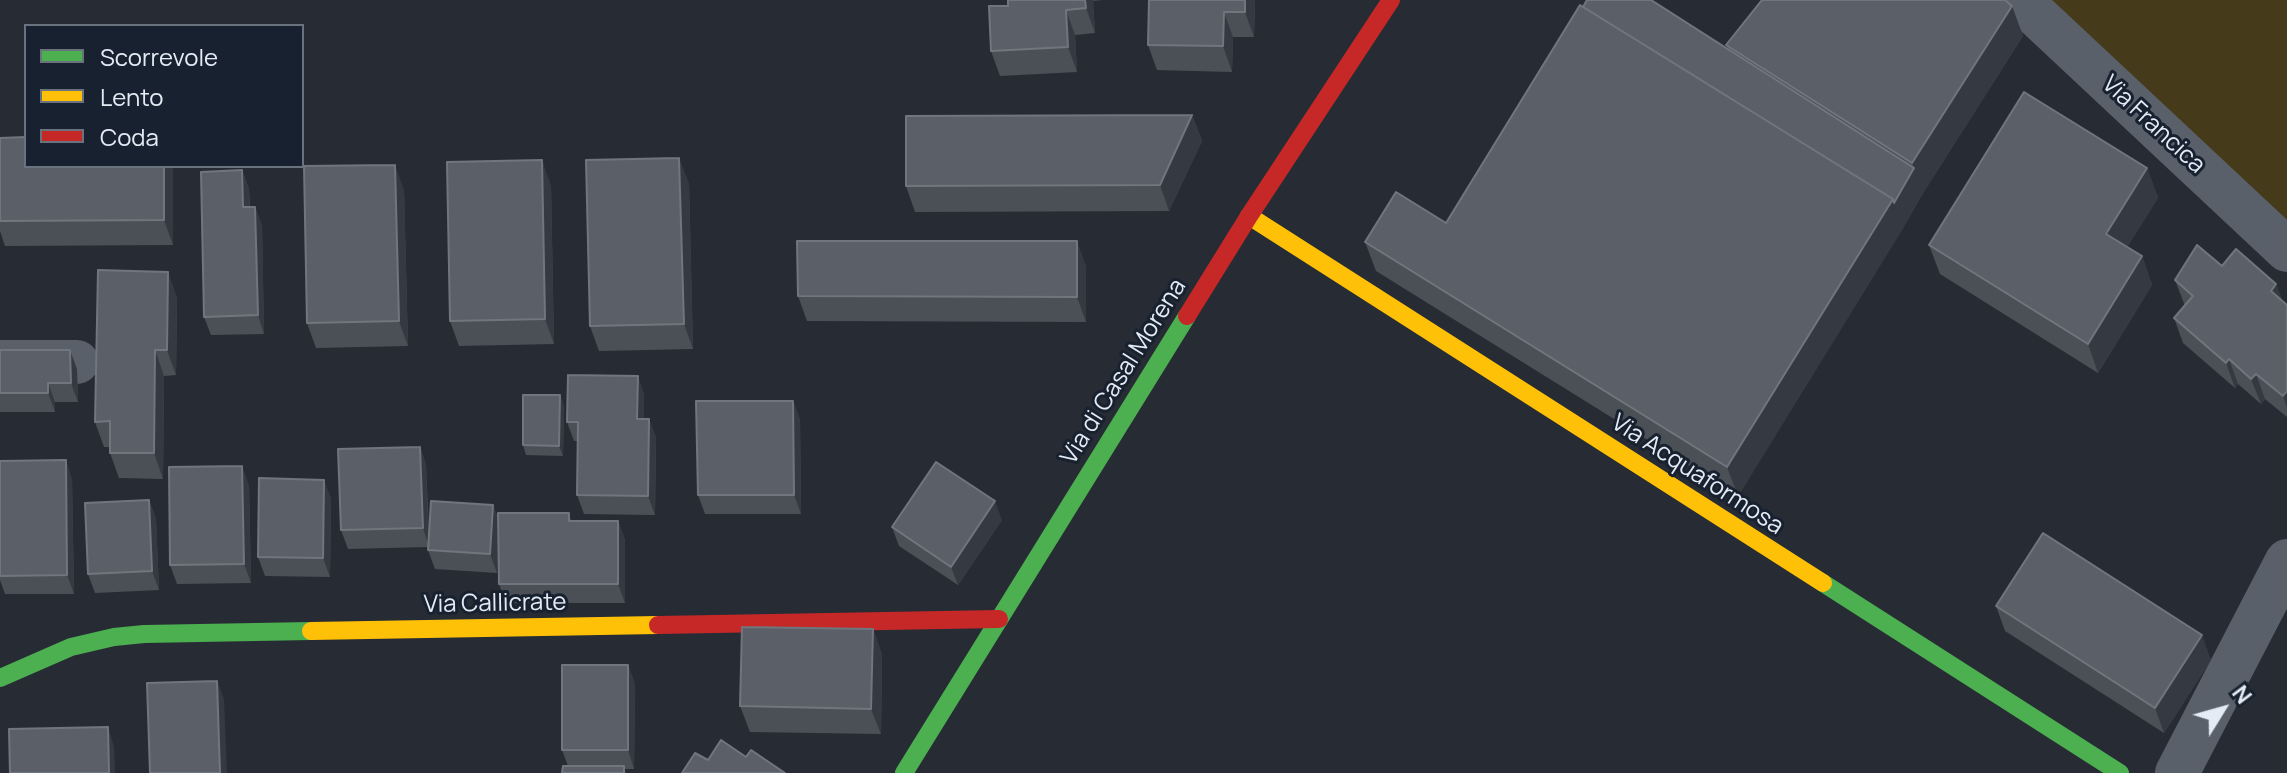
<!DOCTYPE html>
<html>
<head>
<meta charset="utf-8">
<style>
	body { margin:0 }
	#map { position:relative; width:2287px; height:773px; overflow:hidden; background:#272c34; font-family:Manrope,sans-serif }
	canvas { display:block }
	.legend { position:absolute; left:24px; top:24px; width:280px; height:144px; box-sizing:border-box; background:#18212f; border:2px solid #6a727e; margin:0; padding:10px 14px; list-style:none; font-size:24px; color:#e4ebf5 }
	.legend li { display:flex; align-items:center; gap:16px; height:40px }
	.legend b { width:40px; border:2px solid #6a727e }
	.north { position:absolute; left:2183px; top:669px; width:80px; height:80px; -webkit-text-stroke:6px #18212f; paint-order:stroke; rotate:53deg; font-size:22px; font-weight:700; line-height:32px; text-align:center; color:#e4ebf5 }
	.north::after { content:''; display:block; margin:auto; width:28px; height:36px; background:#e4ebf5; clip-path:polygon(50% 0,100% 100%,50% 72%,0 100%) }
</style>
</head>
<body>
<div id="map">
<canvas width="2287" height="773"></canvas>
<ul class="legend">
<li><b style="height:10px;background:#4caf50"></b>Scorrevole</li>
<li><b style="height:10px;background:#ffc107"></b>Lento</li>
<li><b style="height:10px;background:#c62828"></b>Coda</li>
</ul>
<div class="north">N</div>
</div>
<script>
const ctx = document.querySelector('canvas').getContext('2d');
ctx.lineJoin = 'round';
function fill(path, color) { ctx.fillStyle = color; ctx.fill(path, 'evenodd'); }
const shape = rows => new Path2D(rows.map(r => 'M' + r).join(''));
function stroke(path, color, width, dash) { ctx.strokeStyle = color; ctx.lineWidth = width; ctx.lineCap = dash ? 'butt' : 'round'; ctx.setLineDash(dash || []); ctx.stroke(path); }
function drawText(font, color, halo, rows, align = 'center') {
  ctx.font = font + ' Manrope,sans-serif'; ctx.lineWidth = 6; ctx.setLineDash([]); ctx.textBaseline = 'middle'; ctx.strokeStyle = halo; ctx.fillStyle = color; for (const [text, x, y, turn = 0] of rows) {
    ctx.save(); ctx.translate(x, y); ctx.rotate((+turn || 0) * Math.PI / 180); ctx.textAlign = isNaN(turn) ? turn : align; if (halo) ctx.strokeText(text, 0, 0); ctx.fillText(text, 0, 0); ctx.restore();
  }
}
fill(shape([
	[2016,0,2287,0,2287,251]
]), '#453b1a');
stroke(shape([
	[2020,0,2287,250],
	[0,362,77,362],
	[2177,773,2287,561]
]), '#59606a', 44);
stroke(shape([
	[1823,583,2120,773],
	[0,678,71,647,114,637,144,634,311,631],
	[904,773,1187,316]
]), '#4caf50', 18);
stroke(shape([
	[1249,216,1823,583],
	[311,631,658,625]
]), '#ffc107', 18);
stroke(shape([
	[1187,316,1249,216,1391,0],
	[658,625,999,619]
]), '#c62828', 18);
fill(shape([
	[1008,0,1103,0,1093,1,1095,33,1075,35,1077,72,1000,76,991,51,1008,6],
	[1169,0,1255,0,1254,37,1233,37,1232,72,1157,70,1148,45],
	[2012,6,2023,36,1923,193,1903,228,1738,496,1376,271,1365,242,1446,223,1583,7,1728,49,1726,45],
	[1192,115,1202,141,1169,211,915,212,906,186],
	[0,138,173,166,173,245,5,246,0,231],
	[2147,168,2158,198,2127,247,2142,256,2152,285,2098,373,1940,274,1929,245],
	[242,170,249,189,250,207,255,207,262,226,264,334,211,335,204,317],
	[689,183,693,349,599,351,590,326],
	[551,185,554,344,459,346,450,321],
	[404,190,408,346,316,348,307,323],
	[1086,266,1086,322,807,321,798,296],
	[2222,266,2276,284,2282,300,2287,305,2287,417,2265,399,2261,404,2238,384,2235,388,2183,343,2174,318,2185,306,2175,280],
	[177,297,176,375,164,376,163,479,119,478,110,453,110,447,104,447,95,422],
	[0,350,77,369,78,402,55,402,55,412,0,412],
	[644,394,644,419,649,419,656,438,655,515,584,514,577,495,578,441,574,441,567,422],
	[793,401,800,420,801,514,705,514,698,495],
	[564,405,563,456,526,455,523,445],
	[420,447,426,465,429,533,493,505,498,519,569,513,571,521,618,521,625,540,625,603,506,603,499,584,498,546,497,573,435,569,428,550,428,547,348,549,341,530],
	[72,479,74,594,5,594,0,580,0,576],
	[249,485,251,583,177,584,170,565],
	[331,498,330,577,265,576,258,557],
	[149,500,156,519,159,590,95,593,88,574],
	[1002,520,958,585,899,546,892,527],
	[1996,606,2211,660,2164,733,2005,631],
	[873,629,882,655,881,734,750,732,740,706],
	[628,665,635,684,634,769,624,769,626,773,562,773,568,766,562,750]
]), '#4b5057');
fill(shape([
	[1085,0,1093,0,1095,33,1086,8],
	[1245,0,1255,0,1254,37,1245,12],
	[2012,6,2023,36,1923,193,1903,228,1738,496,1727,467,1893,199,1914,168,1912,163],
	[1066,10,1075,35,1077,72,1068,47],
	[1224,12,1233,37,1232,72,1223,46],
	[1192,115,1202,141,1169,211,1160,185],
	[679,158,689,183,693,349,684,324],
	[542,160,551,185,554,344,545,319],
	[395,165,404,190,408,346,399,321],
	[164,166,173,166,173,245,164,220],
	[2147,168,2158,198,2117,263,2106,234],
	[242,170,249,189,250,226,243,207],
	[255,207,262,226,264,334,258,315],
	[1077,241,1086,266,1086,322,1077,297],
	[2142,256,2152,285,2098,373,2088,344],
	[168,272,177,297,176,375,167,350],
	[2276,284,2286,310,2271,291],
	[70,350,77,369,78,402,71,383],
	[155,350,164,376,163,479,154,453],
	[2229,359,2238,384,2235,388,2226,363],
	[2256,374,2265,399,2261,404,2251,379],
	[638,376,644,394,644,438,637,419],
	[48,383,55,402,55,412,48,393],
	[2287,391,2287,408,2283,396],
	[560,395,564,405,563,456,559,446],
	[793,401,800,420,801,514,794,495],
	[649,419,656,438,655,515,648,496],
	[420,447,426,465,429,547,423,528],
	[66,460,72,479,74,594,67,575],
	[242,466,249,485,251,583,244,564],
	[324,480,331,498,330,577,323,558],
	[149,500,156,519,159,590,152,571],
	[995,501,1002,520,958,585,951,567],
	[493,505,500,524,497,573,490,554],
	[618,521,625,540,625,603,618,584],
	[873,629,882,655,881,734,871,709],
	[2202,635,2211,660,2164,733,2155,708],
	[628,665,635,684,634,769,628,750],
	[217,681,224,699,227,773,220,773],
	[108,727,114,746,115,773,109,773]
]), '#353a42');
const building = shape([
	[1008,0,1085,0,1086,8,1066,10,1068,47,991,51,989,6,1008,6,1008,0],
	[1149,0,1245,0,1245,12,1224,12,1223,46,1148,45,1149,0],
	[1587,0,1651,0,1914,168,1894,203,1893,199,1583,7,1587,0],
	[1762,0,2005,0,2012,6,1912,163,1726,45,1762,0],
	[1580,5,1893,199,1727,467,1365,242,1396,192,1446,223,1580,5],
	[2024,92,2147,168,2106,234,2142,256,2088,344,1929,245,2024,92],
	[1192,115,1160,185,906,186,906,116,1192,115],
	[26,137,26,166,164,166,164,220,0,221,0,138,26,137],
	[679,158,684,324,590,326,586,160,679,158],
	[542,160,545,319,450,321,447,162,542,160],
	[395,165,399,321,307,323,304,166,395,165],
	[242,170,243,207,255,207,258,315,204,317,201,172,242,170],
	[797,241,1077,241,1077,297,798,296,797,241],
	[2197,245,2222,266,2236,249,2276,284,2271,291,2287,305,2287,391,2283,396,2256,374,2251,379,2229,359,2226,363,2174,318,2193,296,2175,280,2197,245],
	[98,270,168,272,167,350,155,350,154,453,110,453,110,421,95,422,98,270],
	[0,350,70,350,71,383,48,383,48,393,0,393,0,350],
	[568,375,638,376,637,419,649,419,648,496,577,495,578,422,567,422,568,375],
	[523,395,560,395,559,446,523,445,523,395],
	[696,401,793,401,794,495,698,495,696,401],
	[420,447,423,528,341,530,338,449,420,447],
	[66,460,67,575,0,576,0,461,66,460],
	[936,462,995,501,951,567,892,527,936,462],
	[242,466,244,564,170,565,169,467,242,466],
	[259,478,324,480,323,558,258,557,259,478],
	[149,500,152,571,88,574,85,503,149,500],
	[431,501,493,505,490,554,428,550,431,501],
	[498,513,569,513,569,521,618,521,618,584,499,584,498,513],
	[2043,533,2202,635,2155,708,1996,606,2043,533],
	[742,627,873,629,871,709,740,706,742,627],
	[562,665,628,665,628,750,562,750,562,665],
	[217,681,220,773,150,773,147,683,217,681],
	[108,727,109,773,10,773,9,729,108,727],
	[721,740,746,757,751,750,785,773,682,773,695,753,708,760,721,740],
	[563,766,624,766,624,773,562,773,563,766]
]);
fill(building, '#5b6068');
stroke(building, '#70767e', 2);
drawText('24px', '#e4ebf5', '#18212f', [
	["Via Francica",2153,125,43],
	["Via di Casal Morena",1124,372,-58],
	["Via Acquaformosa",1697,475,33],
	["Via Callicrate",495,604,-1]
]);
</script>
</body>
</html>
